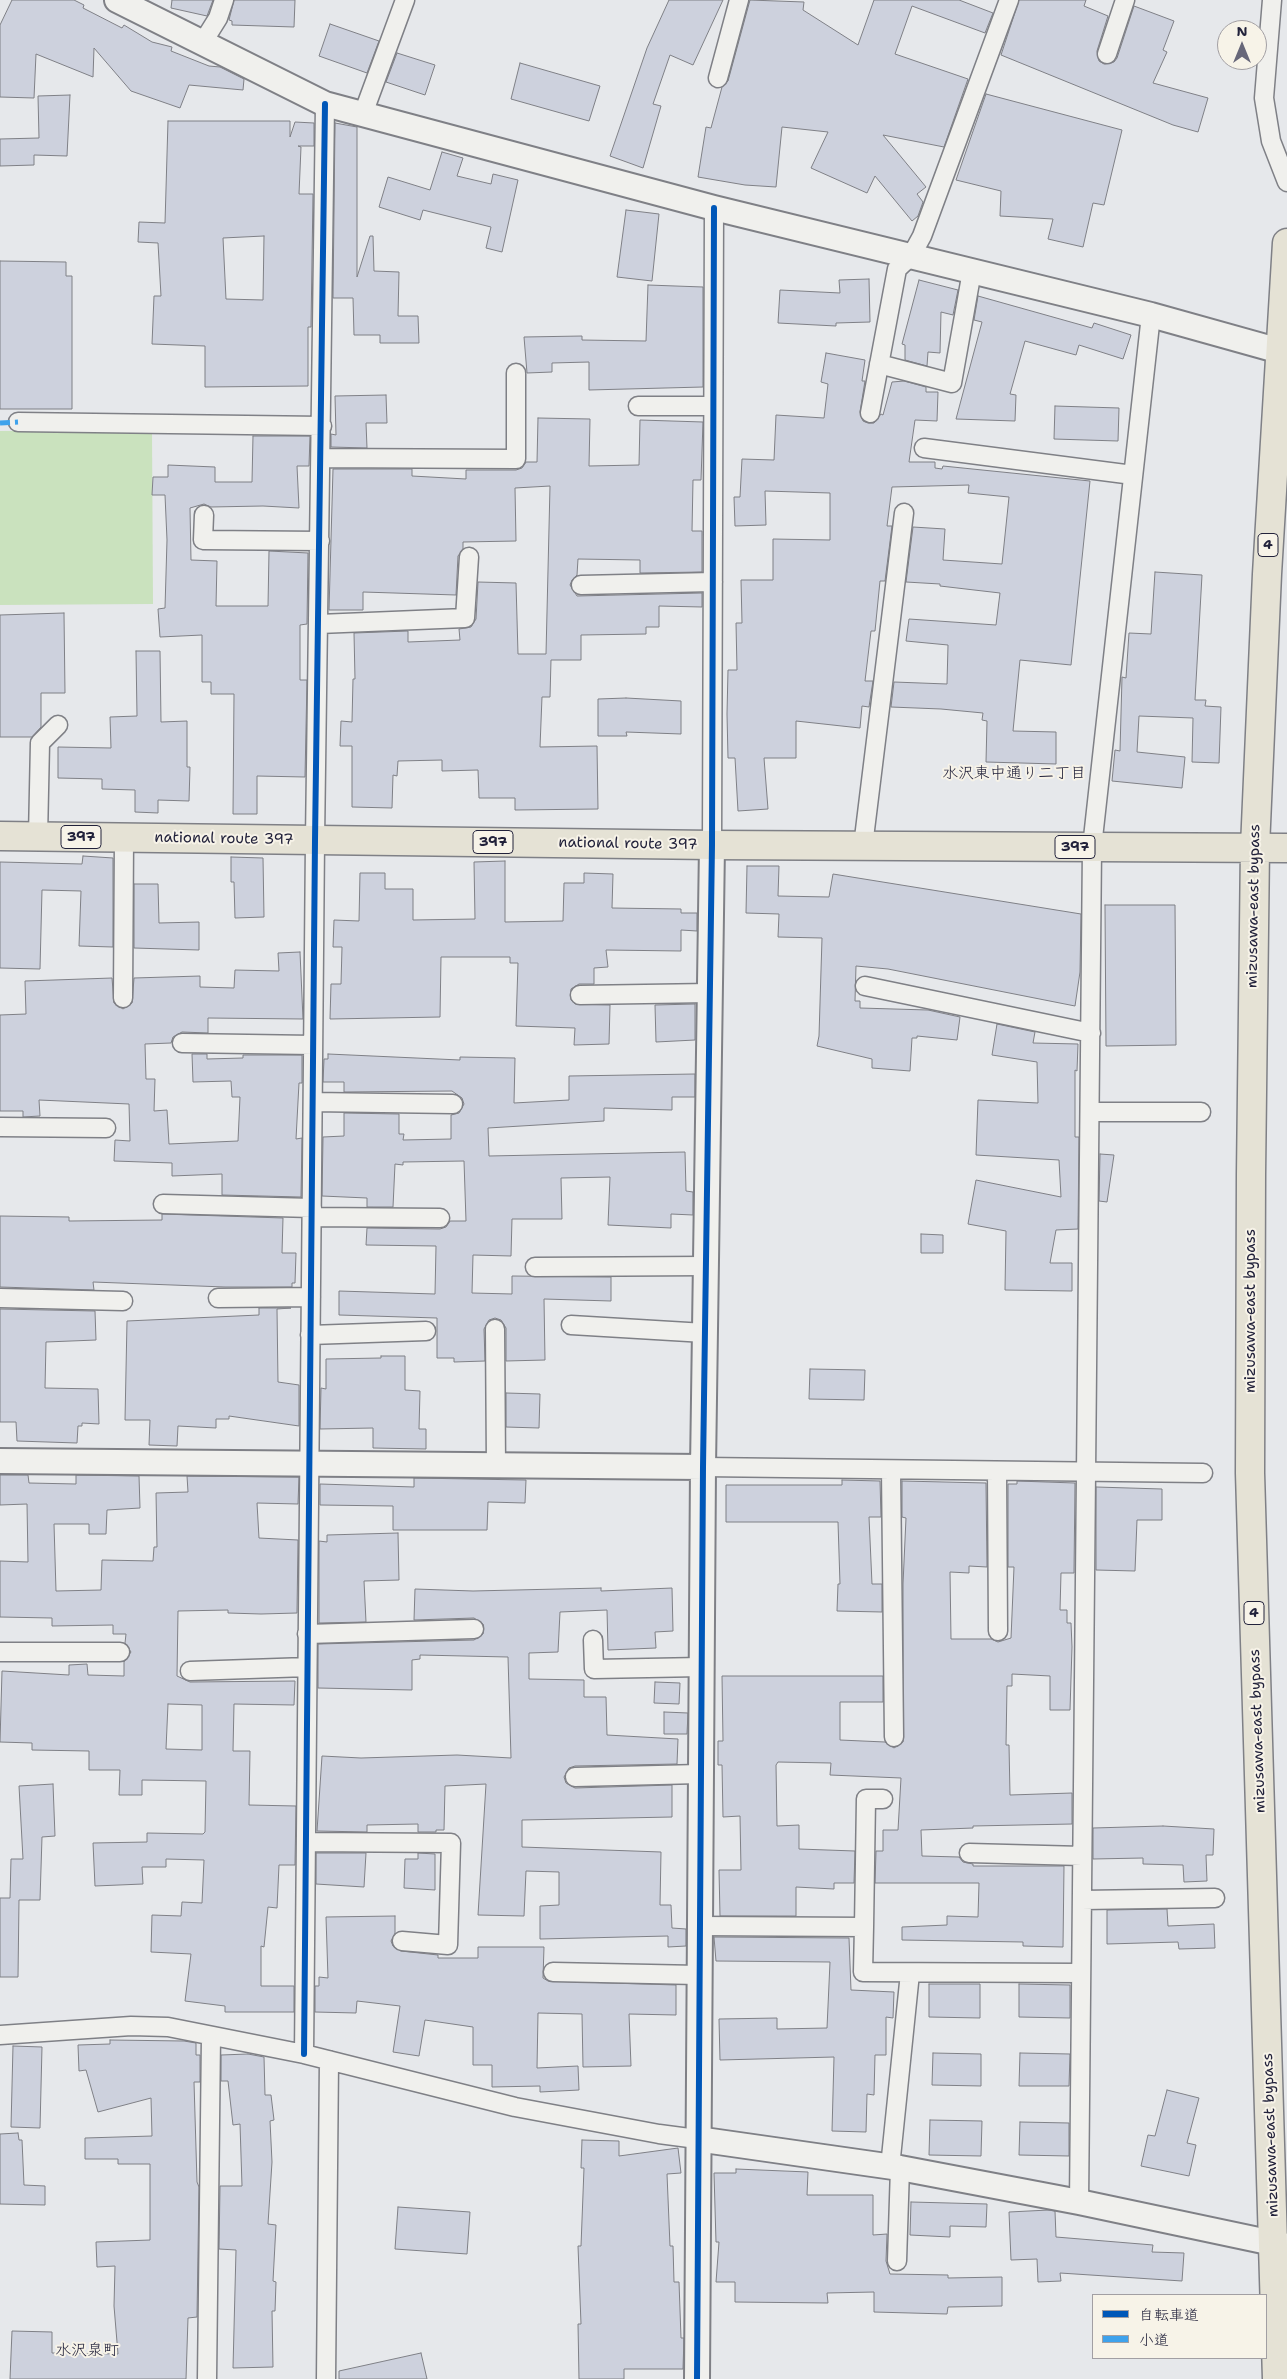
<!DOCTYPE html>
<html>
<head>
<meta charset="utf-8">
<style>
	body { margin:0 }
	#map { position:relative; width:1287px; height:2379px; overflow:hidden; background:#e6e8eb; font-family:"Shantell Sans","Klee One",sans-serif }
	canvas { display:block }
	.legend { position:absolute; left:1092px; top:2294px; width:175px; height:65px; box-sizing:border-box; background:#f7f3e8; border:1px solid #a29fa3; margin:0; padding:6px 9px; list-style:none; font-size:15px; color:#22223b }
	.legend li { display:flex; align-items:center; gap:10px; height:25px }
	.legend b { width:25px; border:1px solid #a29fa3 }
	.north { position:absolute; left:1217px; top:20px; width:50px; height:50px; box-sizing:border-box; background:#f7f3e8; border:1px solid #a29fa3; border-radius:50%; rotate:0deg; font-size:14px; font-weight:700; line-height:20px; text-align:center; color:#22223b }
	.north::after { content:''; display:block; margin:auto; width:18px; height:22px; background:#676779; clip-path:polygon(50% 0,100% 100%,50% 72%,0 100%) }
</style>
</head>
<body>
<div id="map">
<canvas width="1287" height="2379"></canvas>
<ul class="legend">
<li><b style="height:6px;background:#0057b8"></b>自転車道</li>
<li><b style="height:6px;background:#3ea2ec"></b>小道</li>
</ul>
<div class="north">N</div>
</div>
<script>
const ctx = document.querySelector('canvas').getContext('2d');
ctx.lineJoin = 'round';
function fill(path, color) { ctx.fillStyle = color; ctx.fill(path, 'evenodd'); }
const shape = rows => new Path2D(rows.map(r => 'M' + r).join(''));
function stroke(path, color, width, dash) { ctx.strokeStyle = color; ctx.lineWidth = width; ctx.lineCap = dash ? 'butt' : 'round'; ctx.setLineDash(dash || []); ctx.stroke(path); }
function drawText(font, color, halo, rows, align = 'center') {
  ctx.font = font + ' "Shantell Sans","Klee One",sans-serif'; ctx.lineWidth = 4; ctx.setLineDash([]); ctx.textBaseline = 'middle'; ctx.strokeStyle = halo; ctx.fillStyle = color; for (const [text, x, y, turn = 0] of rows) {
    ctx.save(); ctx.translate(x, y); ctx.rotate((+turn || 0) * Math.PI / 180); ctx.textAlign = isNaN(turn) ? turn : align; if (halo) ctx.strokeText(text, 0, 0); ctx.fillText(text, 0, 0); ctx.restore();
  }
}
fill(shape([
	[152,430,153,604,0,605,0,431]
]), '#cae2be');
const building = shape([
	[12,0,74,0,84,5,83,8,122,28,124,25,152,42,172,47,171,51,209,66,220,67,244,79,243,90,189,85,180,108,131,91,94,48,93,77,36,54,34,98,0,97,0,25,12,0],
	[172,0,213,0,207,16,171,8,172,0],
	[234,0,295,0,294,27,232,25,232,21,229,20,234,0],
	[669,0,723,0,693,65,670,55,653,104,661,106,643,168,610,156,647,48,669,0],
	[750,0,804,2,803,10,858,45,874,0,959,0,993,13,985,33,912,6,895,54,968,79,944,147,883,135,926,187,917,194,923,202,918,216,912,221,875,176,867,193,811,168,828,132,782,127,776,187,745,185,698,177,706,127,711,128,722,87,728,81,750,0],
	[1019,0,1086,0,1084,6,1108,16,1097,51,1099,61,1104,64,1114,62,1117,58,1134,6,1174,21,1163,50,1167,52,1153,83,1208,98,1198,132,1173,125,1001,55,1019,0],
	[330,24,379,41,367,73,319,56,330,24],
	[397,53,435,65,425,95,386,82,397,53],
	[520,63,600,86,589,121,511,99,520,63],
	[986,94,1122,130,1104,205,1093,203,1083,247,1048,239,1053,219,1000,216,1001,191,956,180,986,94],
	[70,95,67,156,34,155,34,165,0,166,0,139,39,138,38,96,70,95],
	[168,121,290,121,290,137,295,122,314,123,314,146,298,146,301,147,299,194,313,194,311,327,308,327,308,386,205,387,205,346,152,344,154,296,161,296,158,243,138,242,139,222,165,223,168,121],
	[264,236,263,300,226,299,223,238,264,236],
	[335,123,357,127,357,277,370,236,373,236,374,271,399,272,398,316,418,316,419,343,380,343,380,335,354,335,353,298,333,298,335,123],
	[442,152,463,158,457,176,491,184,493,174,518,180,502,252,486,248,491,227,423,210,420,220,379,207,388,177,430,190,442,152],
	[626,210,659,214,652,281,617,277,626,210],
	[0,261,66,262,66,276,72,276,72,409,0,409,0,261],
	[869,279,870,322,836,323,836,326,778,323,780,290,840,293,839,280,869,279],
	[919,280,958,290,953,315,941,312,940,353,928,352,927,366,905,360,905,345,902,344,919,280],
	[648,285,703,287,703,387,589,390,589,362,552,363,552,372,527,373,524,337,582,336,582,340,646,341,648,285],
	[978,296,1092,328,1094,323,1131,335,1123,359,1079,345,1076,355,1025,341,1010,394,1016,395,1015,421,956,419,982,322,974,320,978,296],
	[826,353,865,360,862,381,865,381,860,412,863,421,868,423,874,423,881,414,883,415,892,382,904,381,926,387,926,392,938,392,937,421,915,420,909,462,935,462,935,468,942,469,943,466,1090,481,1071,665,1020,660,1013,731,1056,732,1056,764,986,762,987,721,982,720,983,713,941,709,891,707,894,682,947,684,948,645,906,641,909,619,996,625,1000,593,940,586,940,584,906,582,913,527,945,529,943,560,1002,564,1009,497,968,493,969,485,892,487,887,526,892,526,885,581,880,581,875,631,871,631,865,681,873,681,869,707,862,706,860,728,796,721,796,758,764,758,768,809,738,811,735,758,728,758,727,714,728,670,737,670,736,623,742,623,741,580,773,580,773,539,830,540,830,493,765,491,766,525,735,526,734,497,740,497,742,459,774,460,776,415,824,418,828,384,821,382,826,353],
	[386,395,387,423,366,423,367,448,331,447,331,434,336,435,335,396,386,395],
	[1055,406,1119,408,1118,441,1054,439,1055,406],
	[538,418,590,419,589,466,639,465,640,420,703,422,701,480,693,480,692,531,702,531,702,572,640,573,640,560,578,559,577,575,572,580,570,585,577,596,702,593,702,607,659,606,659,627,646,627,646,634,581,635,581,660,551,660,550,697,542,697,540,747,597,746,598,809,515,810,515,798,479,798,478,770,442,771,442,760,398,761,397,776,393,775,392,808,352,807,352,746,340,746,341,721,352,722,353,679,355,679,354,633,408,631,408,642,460,640,459,629,471,627,476,619,478,582,516,583,518,654,546,654,550,486,515,488,516,541,463,542,463,549,458,556,456,595,363,592,363,610,329,610,333,469,412,469,412,476,466,479,466,470,516,470,522,468,526,462,537,462,538,418],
	[253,436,310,436,309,466,297,466,299,508,263,506,211,507,204,504,190,508,191,560,217,561,216,606,268,606,269,551,308,553,307,624,300,625,300,680,307,680,305,777,257,776,257,814,233,814,234,694,211,694,211,682,202,682,202,635,160,637,158,609,165,608,167,540,165,495,152,495,153,477,168,477,168,465,215,467,215,482,252,482,253,436],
	[1155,572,1202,575,1195,700,1206,700,1205,706,1221,707,1219,763,1192,762,1193,718,1139,716,1137,752,1185,757,1182,788,1112,781,1115,750,1120,751,1122,677,1126,678,1129,633,1151,634,1155,572],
	[64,613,65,693,41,693,41,727,32,737,0,737,0,615,64,613],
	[136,651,160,651,161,722,187,721,187,767,190,767,189,801,158,800,158,813,135,812,135,790,102,789,102,779,58,778,58,747,111,748,110,717,137,716,136,651],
	[626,698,681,701,681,734,626,732,627,736,598,736,598,699,626,698],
	[83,856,113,858,113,947,79,946,81,891,42,890,40,969,0,968,0,862,82,864,83,856],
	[231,857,263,858,264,917,235,918,234,882,231,882,231,857],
	[505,861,505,922,563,921,564,883,584,883,584,873,613,874,612,908,681,909,681,913,697,913,697,931,681,930,681,951,606,950,608,967,594,968,594,984,579,984,571,989,571,1000,575,1004,610,1005,609,1044,574,1045,575,1028,516,1026,518,963,510,963,510,957,441,957,440,1017,330,1019,331,984,341,984,342,947,333,947,334,920,359,921,360,873,385,873,385,889,413,889,413,920,475,919,474,862,505,861],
	[747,866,779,866,778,896,829,897,833,874,1081,914,1080,972,1075,1006,888,969,856,966,855,1001,860,1001,860,1008,928,1010,960,1017,957,1040,917,1036,917,1038,912,1038,910,1071,872,1068,872,1059,817,1046,819,1036,822,938,778,937,779,914,746,913,747,866],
	[134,884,158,884,159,923,199,922,199,950,134,948,134,884],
	[1105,905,1175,905,1176,1045,1106,1046,1105,905],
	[300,952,303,1019,208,1018,208,1033,182,1032,173,1037,171,1043,145,1044,146,1079,155,1079,154,1111,167,1110,169,1144,238,1141,240,1097,232,1097,231,1081,193,1082,192,1054,207,1054,207,1059,243,1058,243,1055,302,1055,302,1083,299,1083,296,1139,302,1138,301,1197,222,1195,222,1174,172,1176,172,1163,114,1161,115,1140,130,1141,129,1104,39,1100,40,1116,23,1117,23,1111,0,1111,0,1015,26,1014,25,981,112,978,114,1003,123,1009,132,1003,134,978,200,976,200,987,234,988,235,970,279,971,278,953,300,952],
	[695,1004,695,1040,656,1042,655,1005,695,1004],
	[997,1024,1035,1032,1033,1043,1078,1044,1077,1071,1075,1070,1075,1137,1079,1137,1078,1229,1056,1230,1050,1263,1072,1263,1072,1291,1005,1290,1006,1231,968,1224,976,1180,1061,1197,1059,1160,976,1155,978,1100,1038,1103,1037,1062,992,1055,997,1024],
	[328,1054,460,1060,460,1057,515,1058,514,1103,569,1100,569,1076,695,1074,695,1097,672,1097,672,1110,604,1108,604,1121,488,1128,489,1156,685,1152,686,1191,693,1192,693,1215,671,1214,671,1228,608,1225,610,1177,561,1178,562,1219,512,1219,511,1256,473,1255,472,1293,512,1294,512,1276,611,1277,611,1301,544,1299,545,1360,506,1361,506,1328,501,1320,495,1318,489,1320,484,1329,485,1361,454,1362,454,1358,437,1358,437,1318,339,1315,339,1291,435,1294,436,1246,366,1245,367,1228,440,1229,446,1227,450,1221,466,1221,464,1161,403,1162,403,1165,395,1164,393,1207,367,1207,367,1198,322,1196,323,1137,344,1136,344,1113,399,1114,399,1134,404,1134,403,1140,451,1139,451,1115,459,1113,464,1104,462,1098,452,1091,344,1092,344,1082,323,1082,324,1059,328,1059,328,1054],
	[1100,1154,1114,1155,1107,1202,1099,1201,1100,1154],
	[162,1214,283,1218,282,1253,296,1253,295,1283,292,1283,292,1287,225,1287,93,1282,94,1290,0,1287,0,1216,69,1217,69,1221,162,1220,162,1214],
	[921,1234,943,1235,943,1253,921,1253,921,1234],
	[259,1308,291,1308,277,1309,278,1382,299,1385,299,1426,229,1416,229,1419,216,1419,216,1428,178,1426,177,1446,149,1445,150,1420,125,1420,127,1321,259,1315,259,1308],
	[0,1309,95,1311,96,1340,46,1342,45,1388,98,1389,99,1424,82,1423,82,1426,78,1426,77,1443,17,1441,16,1422,0,1422,0,1309],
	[381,1356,405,1356,405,1390,420,1391,419,1429,426,1429,426,1449,373,1448,373,1428,320,1429,321,1388,326,1389,326,1359,381,1358,381,1356],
	[810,1369,865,1370,864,1400,809,1399,810,1369],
	[506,1393,540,1394,539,1428,506,1427,506,1393],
	[0,1475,28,1475,29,1483,76,1484,76,1475,139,1476,140,1508,107,1510,106,1534,89,1534,89,1524,54,1524,56,1591,101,1590,102,1560,153,1561,154,1547,157,1547,156,1493,188,1492,187,1476,299,1477,298,1504,257,1503,259,1538,298,1540,297,1613,261,1614,228,1613,228,1610,178,1611,177,1676,190,1682,295,1681,294,1705,234,1704,233,1751,250,1751,249,1805,296,1806,295,1865,279,1865,277,1908,268,1907,264,1947,261,1946,261,1986,294,1986,294,2012,225,2012,225,2006,185,2001,191,1954,151,1952,152,1915,181,1916,182,1902,202,1903,204,1860,166,1859,166,1867,142,1867,143,1884,95,1886,93,1843,147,1842,147,1833,203,1834,205,1832,206,1781,142,1780,142,1795,119,1795,120,1770,89,1770,89,1751,32,1750,32,1743,0,1742,2,1671,69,1675,69,1665,87,1664,88,1675,124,1676,124,1662,131,1652,125,1643,126,1634,113,1634,113,1625,52,1626,52,1618,0,1617,0,1561,28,1562,27,1504,0,1505,0,1475],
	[168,1704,202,1705,202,1750,166,1749,168,1704],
	[414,1478,526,1480,525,1503,488,1502,487,1530,393,1530,393,1506,320,1505,320,1484,414,1487,414,1478],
	[842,1480,880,1481,881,1517,869,1517,872,1584,882,1584,882,1612,837,1611,838,1584,840,1584,838,1522,726,1522,726,1485,842,1485,842,1480],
	[902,1481,986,1483,987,1567,969,1566,969,1573,950,1572,951,1639,991,1639,998,1642,1011,1638,1014,1567,1008,1567,1008,1484,1017,1484,1017,1481,1075,1483,1074,1573,1061,1573,1060,1610,1067,1610,1067,1623,1071,1623,1072,1647,1070,1710,1050,1710,1050,1676,1012,1674,1012,1686,1007,1686,1006,1745,1009,1745,1010,1795,1072,1793,1072,1824,973,1826,973,1828,921,1830,922,1856,959,1857,963,1862,973,1864,973,1866,1064,1866,1063,1947,1023,1946,1023,1942,902,1940,902,1927,947,1925,947,1916,978,1917,979,1883,875,1883,876,1851,883,1851,883,1830,898,1830,901,1778,830,1775,831,1763,778,1762,776,1765,777,1826,799,1825,799,1849,855,1851,854,1883,834,1883,834,1889,796,1887,796,1916,720,1916,719,1870,741,1870,740,1816,723,1817,722,1765,718,1765,718,1741,723,1741,722,1676,883,1676,883,1702,840,1702,840,1740,885,1742,894,1748,903,1742,903,1584,906,1518,902,1517,902,1481],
	[1096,1487,1162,1489,1162,1520,1137,1520,1135,1571,1096,1570,1096,1487],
	[398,1533,399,1580,364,1581,366,1622,319,1623,319,1541,327,1542,327,1535,398,1533],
	[601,1588,601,1591,672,1588,673,1631,655,1632,656,1648,608,1650,607,1610,560,1612,558,1652,529,1653,529,1679,584,1680,584,1697,606,1697,607,1735,678,1739,677,1764,575,1766,569,1768,564,1777,566,1783,575,1788,672,1785,672,1817,522,1820,522,1847,661,1852,660,1905,671,1905,672,1928,686,1929,686,1946,668,1947,668,1936,540,1939,540,1906,559,1905,559,1872,526,1871,524,1916,478,1915,486,1784,445,1786,444,1830,436,1830,436,1832,418,1832,418,1824,367,1825,367,1832,317,1831,322,1756,361,1758,457,1755,511,1758,508,1657,420,1655,420,1659,412,1660,412,1690,318,1688,318,1644,474,1640,483,1634,483,1624,474,1618,414,1620,415,1589,473,1591,601,1588],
	[655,1682,680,1683,679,1704,654,1703,655,1682],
	[664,1712,688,1713,687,1734,664,1734,664,1712],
	[53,1784,55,1836,42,1837,40,1900,19,1900,18,1977,0,1977,0,1898,10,1898,11,1859,23,1859,19,1786,53,1784],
	[1163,1826,1214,1829,1213,1855,1206,1855,1207,1881,1184,1882,1183,1865,1143,1864,1143,1858,1093,1859,1093,1828,1163,1826],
	[316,1853,366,1853,364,1887,316,1884,316,1853],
	[418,1853,435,1854,435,1890,404,1888,405,1859,418,1859,418,1853],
	[1167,1909,1168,1926,1214,1924,1215,1948,1179,1949,1178,1942,1107,1944,1107,1910,1167,1909],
	[395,1916,395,1933,391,1941,393,1946,401,1951,438,1955,438,1958,478,1958,478,1947,544,1947,543,1978,548,1981,676,1985,676,2015,629,2014,631,2066,583,2067,582,2014,538,2013,537,2068,578,2066,579,2090,540,2092,540,2086,492,2087,492,2065,473,2065,473,2027,425,2020,419,2056,393,2052,400,2006,357,2001,356,2013,315,2012,315,1986,319,1986,319,1977,328,1978,326,1917,395,1916],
	[714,1937,849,1938,851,1990,894,1992,893,2018,886,2017,886,2055,875,2055,874,2095,867,2094,866,2132,832,2131,834,2057,720,2060,719,2019,777,2018,777,2029,827,2028,830,1962,716,1961,714,1937],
	[929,1984,980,1984,980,2018,929,2017,929,1984],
	[1019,1984,1070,1985,1070,2018,1019,2017,1019,1984],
	[110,2040,184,2041,196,2043,196,2055,200,2055,200,2082,194,2082,197,2182,199,2187,197,2317,188,2318,186,2379,10,2379,12,2331,52,2332,52,2353,118,2354,114,2306,115,2266,97,2267,96,2242,150,2240,150,2164,118,2164,118,2159,85,2159,85,2138,152,2136,151,2098,98,2112,86,2070,79,2071,78,2045,110,2044,110,2040],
	[13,2046,42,2047,40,2128,11,2127,13,2046],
	[933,2053,981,2054,981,2086,932,2085,933,2053],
	[1020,2053,1070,2054,1069,2086,1019,2086,1020,2053],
	[248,2054,264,2057,265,2095,271,2095,274,2120,270,2121,272,2162,268,2224,276,2225,273,2281,276,2282,275,2311,272,2311,273,2367,233,2368,236,2250,219,2249,220,2186,242,2186,240,2124,233,2125,228,2081,221,2081,221,2055,248,2054],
	[1167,2090,1199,2098,1187,2143,1196,2145,1189,2176,1141,2166,1148,2135,1155,2136,1167,2090],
	[930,2120,982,2121,981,2156,929,2155,930,2120],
	[1020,2122,1069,2123,1069,2156,1019,2155,1020,2122],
	[18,2133,19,2140,22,2140,24,2185,45,2186,45,2205,0,2204,0,2134,18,2133],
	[582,2140,619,2141,619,2156,678,2148,681,2173,667,2174,670,2246,673,2246,674,2282,679,2282,681,2338,684,2338,683,2369,624,2369,624,2379,579,2379,578,2324,581,2324,578,2246,581,2246,584,2168,581,2168,582,2140],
	[736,2169,808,2172,807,2195,873,2195,873,2235,887,2234,886,2261,890,2274,948,2275,948,2278,1002,2277,1002,2306,948,2307,947,2314,874,2312,874,2292,827,2293,828,2303,735,2302,735,2282,716,2282,719,2242,716,2242,714,2173,736,2173,736,2169],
	[911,2202,987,2204,986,2227,950,2226,950,2237,910,2235,911,2202],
	[398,2207,470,2212,467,2254,395,2249,398,2207],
	[1049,2210,1055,2211,1056,2237,1153,2245,1152,2252,1184,2253,1182,2281,1060,2273,1061,2281,1038,2282,1037,2259,1011,2260,1009,2212,1049,2210],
	[421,2353,427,2379,339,2379,339,2371,421,2353]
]);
fill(building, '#cdd1dd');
stroke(building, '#7f8086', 1);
const street = shape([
	[1272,0,1264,98,1271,141,1287,182],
	[203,42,218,18,224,0],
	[1107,54,1125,0],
	[718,78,739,0],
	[363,114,405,0],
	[879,364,952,383,972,271],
	[638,406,712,406],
	[870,413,897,269,911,256,922,236,1009,0],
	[18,422,322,426],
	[924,448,1133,475],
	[321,458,516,459,516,373],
	[204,515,203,540,320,541],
	[581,585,713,582],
	[319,624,465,618,469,557],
	[38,837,40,743,58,725],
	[712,845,714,208],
	[863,846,904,513],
	[865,986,1091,1033],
	[580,995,710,993],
	[123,998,124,838],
	[182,1043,313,1045],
	[313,1102,453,1104],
	[1090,1112,1201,1112],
	[0,1127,106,1128],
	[163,1204,312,1208],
	[312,1217,440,1218],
	[535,1267,706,1266],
	[0,1298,123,1301],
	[218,1298,311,1297],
	[571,1325,705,1333],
	[495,1329,496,1466],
	[310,1335,426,1331],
	[703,1467,1203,1473],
	[891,1470,894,1737],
	[997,1471,998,1631],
	[307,1634,474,1629],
	[593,1640,594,1669,701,1667],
	[0,1652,120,1652],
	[190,1671,307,1667],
	[575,1777,700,1774],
	[306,1842,451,1843,448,1945,402,1941],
	[969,1853,1082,1856],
	[1082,1900,1215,1898],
	[699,1926,864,1927,863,1972,1081,1973],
	[864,1927,866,1799,883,1799],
	[553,1972,698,1975],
	[0,2035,131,2026,168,2027,304,2054,515,2107,659,2134,697,2139],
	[304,2054,315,840,325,104],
	[890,2167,910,1973],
	[1079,2202,1092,847,1151,315],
	[897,2261,900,2168],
	[207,2379,211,2036],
	[326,2379,329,2060]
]);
const secondary = shape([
	[117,0,325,104,714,208,1151,315,1287,353],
	[0,1461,703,1467],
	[697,2139,900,2168,1079,2202,1287,2246],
	[697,2379,703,1467,712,845]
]);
const highway = shape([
	[0,836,712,845,1287,848],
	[1277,2379,1250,1473,1251,1174,1255,847,1267,574,1287,243]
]);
stroke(street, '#7f8086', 21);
stroke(secondary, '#7f8086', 28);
stroke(highway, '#7f8086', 31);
stroke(street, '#f0f0ed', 18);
stroke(secondary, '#f0f0ed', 24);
stroke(highway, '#e5e2d5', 28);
stroke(shape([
	[0,423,18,422]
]), '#3ea2ec', 5, [10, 5]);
stroke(shape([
	[304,2054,315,840,325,104],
	[697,2379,703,1467,712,845,714,208]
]), '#0057b8', 6);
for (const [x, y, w] of [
	[1268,545,20],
	[81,837,40],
	[493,842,40],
	[1075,847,40],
	[1254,1613,20]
]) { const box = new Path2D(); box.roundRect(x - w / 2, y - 11.5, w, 23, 4); ctx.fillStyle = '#f7f3e8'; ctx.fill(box); stroke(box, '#22223b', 1); }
drawText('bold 14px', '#22223b', null, [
	["4",1268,545],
	["397",81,837],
	["397",493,842],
	["397",1075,847],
	["4",1254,1613]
]);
drawText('15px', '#22223b', '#f7f3e8', [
	["national route 397",224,839,1],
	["national route 397",628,844,1],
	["mizusawa-east bypass",1254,906,-89],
	["mizusawa-east bypass",1251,1311,-90],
	["mizusawa-east bypass",1258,1731,-92],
	["mizusawa-east bypass",1271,2135,-92]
]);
drawText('16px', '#22223b', '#f7f3e8', [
	["水沢東中通り二丁目",1014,774],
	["水沢泉町",87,2351]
]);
</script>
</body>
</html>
